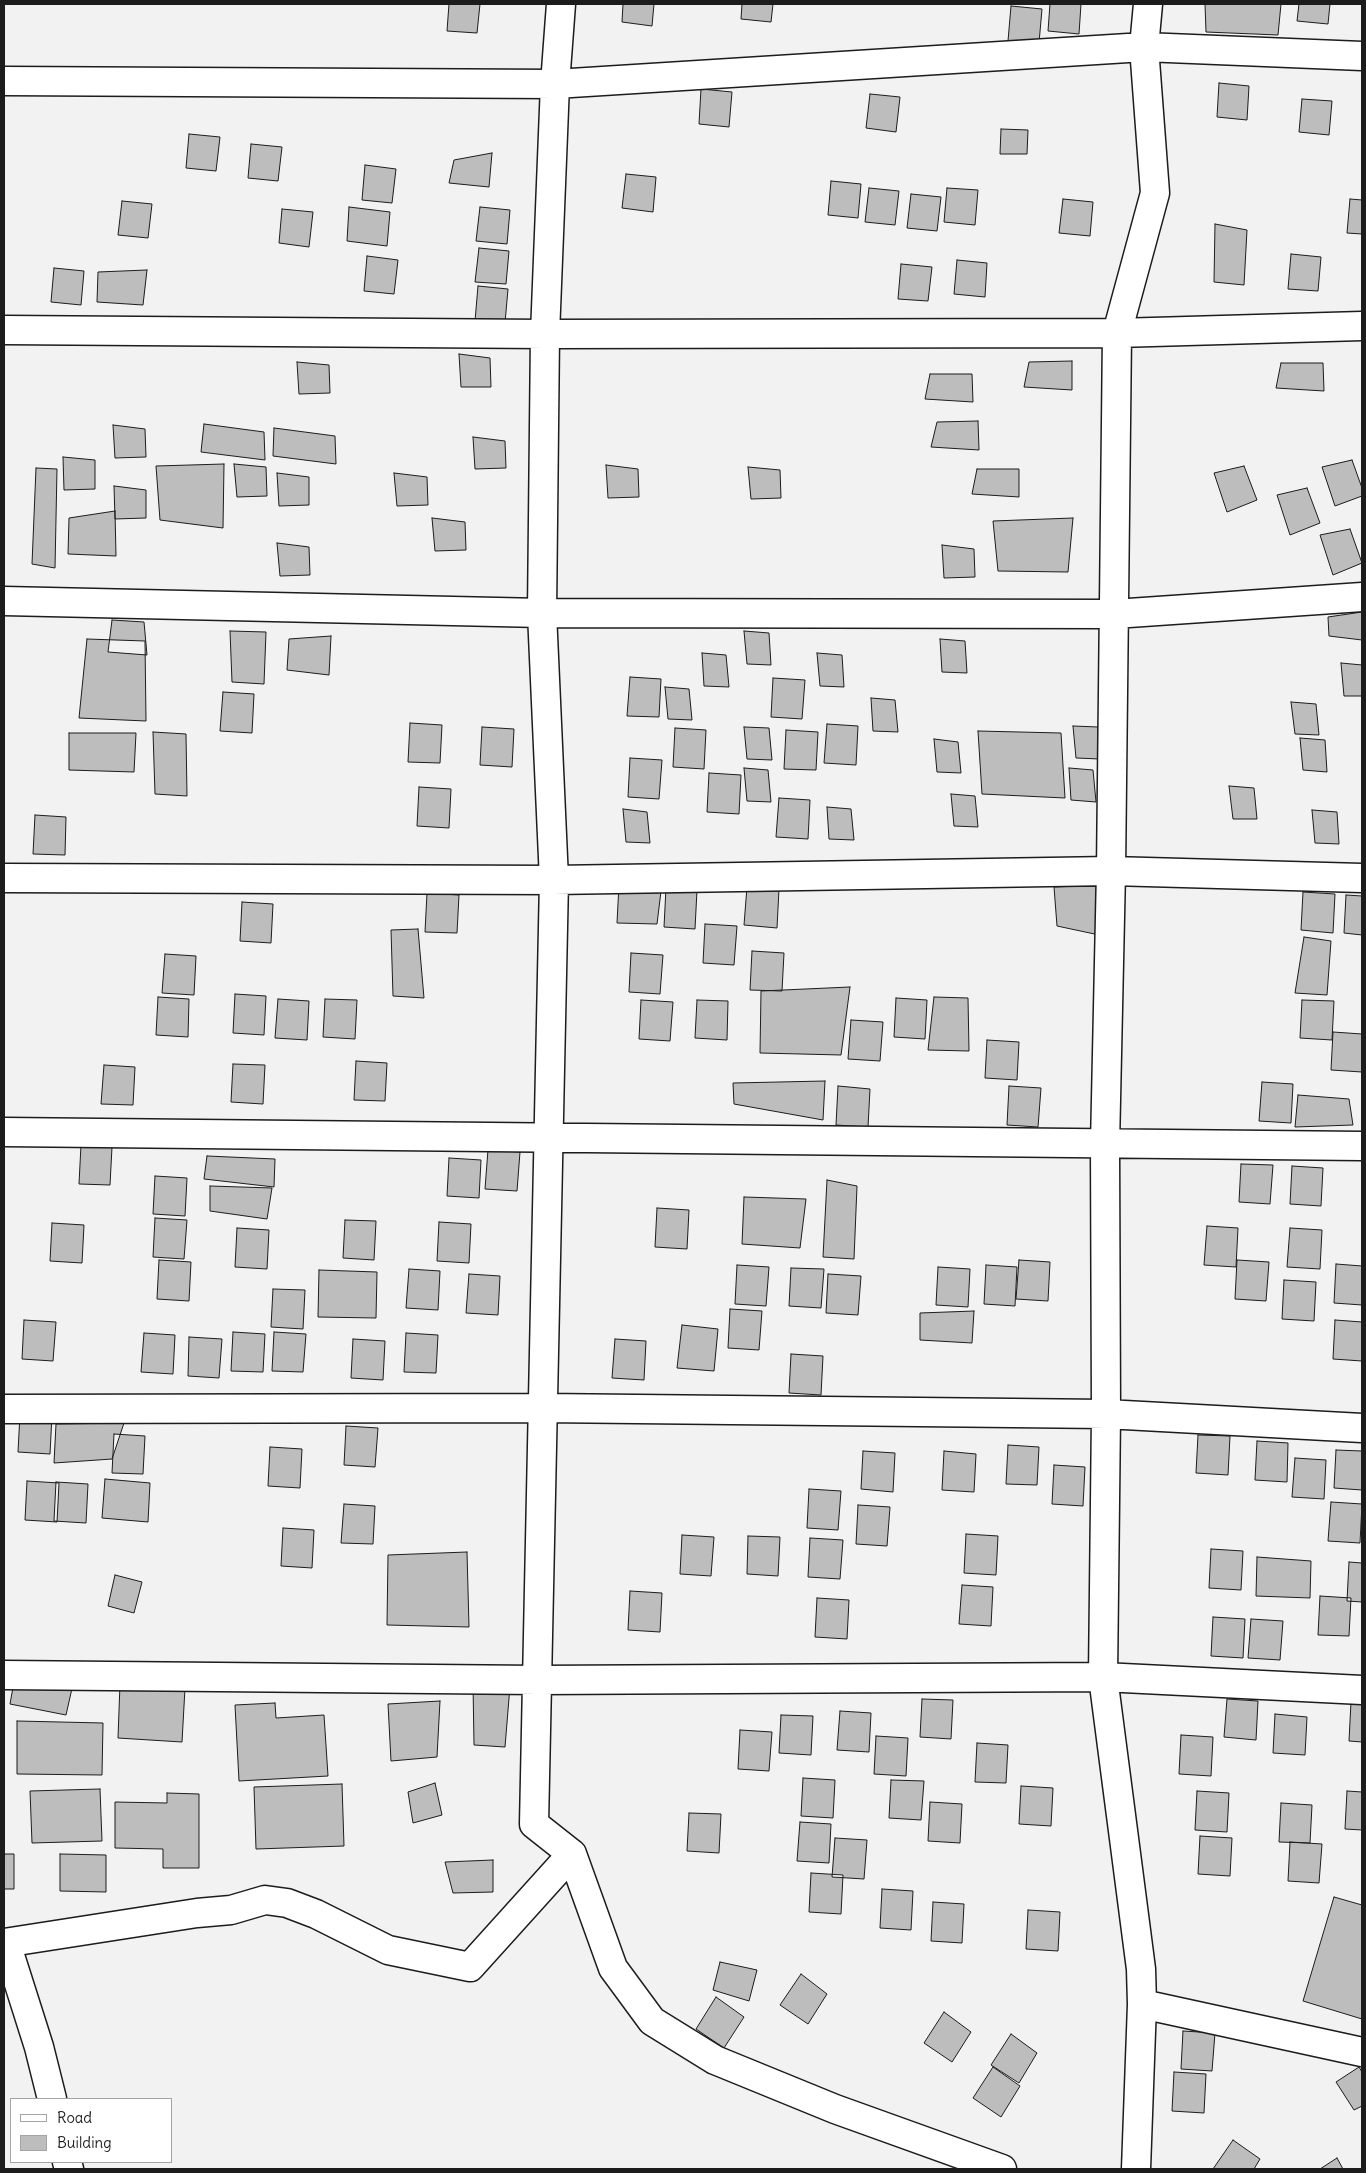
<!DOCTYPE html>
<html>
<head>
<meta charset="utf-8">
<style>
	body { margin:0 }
	#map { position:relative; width:1366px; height:2173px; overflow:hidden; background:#f2f2f2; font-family:Delius,sans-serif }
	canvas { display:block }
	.frame { position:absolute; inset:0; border:5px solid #1c1c1c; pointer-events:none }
	.legend { position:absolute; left:10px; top:2098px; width:162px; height:65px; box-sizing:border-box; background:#fff; border:1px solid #a4a4a4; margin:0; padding:6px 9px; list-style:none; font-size:15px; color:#1c1c1c }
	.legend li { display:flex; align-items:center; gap:10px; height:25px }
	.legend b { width:25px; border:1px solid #a4a4a4 }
</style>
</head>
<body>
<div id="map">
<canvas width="1366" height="2173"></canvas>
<div class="frame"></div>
<ul class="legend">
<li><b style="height:6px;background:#fff"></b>Road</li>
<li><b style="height:14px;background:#bdbdbd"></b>Building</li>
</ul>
</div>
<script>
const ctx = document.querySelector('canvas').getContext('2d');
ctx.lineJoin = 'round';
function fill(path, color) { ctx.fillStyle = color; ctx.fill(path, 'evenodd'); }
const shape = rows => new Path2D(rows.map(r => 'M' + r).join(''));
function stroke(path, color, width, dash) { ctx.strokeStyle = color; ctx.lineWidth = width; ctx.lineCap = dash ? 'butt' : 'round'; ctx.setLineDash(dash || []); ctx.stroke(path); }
const building = shape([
	[449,4,480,4,477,33,447,31,449,4],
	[623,4,654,4,652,26,622,22,623,4],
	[742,4,773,4,771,22,741,19,742,4],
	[1050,4,1081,4,1079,34,1048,31,1050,4],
	[1205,4,1281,4,1278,35,1206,32,1205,4],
	[1299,4,1330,4,1328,24,1297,21,1299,4],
	[1011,6,1042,9,1039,43,1008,41,1011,6],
	[1219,83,1249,86,1247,120,1217,117,1219,83],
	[701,89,732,92,729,127,699,124,701,89],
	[870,94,900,97,896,132,866,128,870,94],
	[1302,99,1332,101,1329,135,1299,132,1302,99],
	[1001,129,1028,130,1027,154,1000,154,1001,129],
	[189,134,220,137,216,171,186,168,189,134],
	[251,144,282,147,278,181,248,178,251,144],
	[492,153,489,187,449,183,454,160,492,153],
	[365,165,396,169,392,203,362,200,365,165],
	[626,174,656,177,653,212,622,208,626,174],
	[831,181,861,184,858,218,828,215,831,181],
	[869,188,899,191,895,225,865,222,869,188],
	[947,188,978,190,975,225,944,222,947,188],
	[911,194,941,197,937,231,907,228,911,194],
	[1063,199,1093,202,1090,236,1059,233,1063,199],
	[1350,199,1362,200,1362,234,1347,233,1350,199],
	[122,201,152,204,148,238,118,235,122,201],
	[349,207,390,212,387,246,347,241,349,207],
	[480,207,510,210,507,244,476,241,480,207],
	[282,209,313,212,309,247,279,243,282,209],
	[1215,224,1247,230,1244,285,1214,282,1215,224],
	[479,248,509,251,506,284,475,282,479,248],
	[1291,254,1321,257,1318,291,1288,289,1291,254],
	[367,256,398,260,394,294,364,291,367,256],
	[957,260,987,263,985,297,954,294,957,260],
	[901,264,932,267,928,301,898,299,901,264],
	[54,268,84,271,81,305,51,302,54,268],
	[147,270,143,305,97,302,98,272,147,270],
	[478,286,508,289,505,323,475,321,478,286],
	[459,354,490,358,491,387,461,387,459,354],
	[1072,361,1072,390,1024,387,1029,362,1072,361],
	[297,362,329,365,330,393,299,394,297,362],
	[1281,363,1323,363,1324,391,1276,388,1281,363],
	[930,374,972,374,973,402,925,399,930,374],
	[978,421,979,450,931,447,937,422,978,421],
	[204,424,264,432,265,460,201,452,204,424],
	[113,425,145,429,146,457,115,458,113,425],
	[274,428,335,436,336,464,273,456,274,428],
	[473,437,505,441,506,468,475,469,473,437],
	[63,457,95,460,95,489,64,490,63,457],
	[1352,460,1362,488,1362,496,1335,506,1322,467,1352,460],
	[224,464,223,528,160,520,156,466,224,464],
	[234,464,266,467,267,496,237,497,234,464],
	[606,465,638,469,639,497,608,498,606,465],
	[1244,466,1257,500,1227,512,1214,473,1244,466],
	[748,467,780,470,781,498,751,499,748,467],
	[36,468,57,469,55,568,32,564,36,468],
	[977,469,1019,469,1019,497,972,494,977,469],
	[277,473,309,477,309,505,279,506,277,473],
	[394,473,427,477,428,505,397,506,394,473],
	[114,486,146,490,146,518,115,519,114,486],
	[1307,488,1320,523,1290,535,1277,495,1307,488],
	[115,511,116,556,68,554,69,518,115,511],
	[432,518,465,522,466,550,435,551,432,518],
	[1073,518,1068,572,998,571,993,521,1073,518],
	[1350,529,1362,563,1333,575,1320,535,1350,529],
	[277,543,309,547,310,575,280,576,277,543],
	[942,545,974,549,975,577,944,578,942,545],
	[1362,612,1362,640,1329,636,1328,617,1362,612],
	[112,620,144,622,147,655,108,652,112,620],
	[230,631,266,632,264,684,232,682,230,631],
	[744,631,769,633,771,665,747,664,744,631],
	[331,636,329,675,287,670,289,639,331,636],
	[87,639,145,641,146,721,79,718,87,639],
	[940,639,965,641,967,673,942,672,940,639],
	[702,653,726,655,729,687,704,686,702,653],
	[817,653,842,655,844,687,820,686,817,653],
	[1341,663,1362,665,1362,696,1344,696,1341,663],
	[630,677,661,679,659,717,627,716,630,677],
	[773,678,805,680,802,719,771,717,773,678],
	[665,687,689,689,692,720,668,719,665,687],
	[223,692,254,694,252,733,220,731,223,692],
	[871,698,895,700,898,732,873,731,871,698],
	[1291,702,1316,704,1319,735,1295,734,1291,702],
	[410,723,442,725,440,763,408,762,410,723],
	[827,724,858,726,856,765,824,763,827,724],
	[1073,726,1098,727,1100,759,1076,758,1073,726],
	[482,727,514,729,512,767,480,765,482,727],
	[744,727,769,728,772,760,747,759,744,727],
	[675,728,706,730,704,769,673,767,675,728],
	[786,730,818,732,816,770,784,769,786,730],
	[978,731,1061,733,1065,798,982,794,978,731],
	[153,732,186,734,187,796,155,794,153,732],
	[69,733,136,733,134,772,69,770,69,733],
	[1300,738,1325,740,1327,772,1303,770,1300,738],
	[934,739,958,742,961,773,937,772,934,739],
	[630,758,662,760,659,799,628,797,630,758],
	[744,768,768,770,771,802,747,801,744,768],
	[1069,768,1093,770,1096,802,1071,800,1069,768],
	[709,773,741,775,739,814,707,812,709,773],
	[1229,786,1254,788,1257,819,1233,819,1229,786],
	[419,787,451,789,449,828,417,826,419,787],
	[951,794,975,796,978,827,954,826,951,794],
	[779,798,810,800,808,839,776,837,779,798],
	[827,807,851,809,854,840,829,839,827,807],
	[623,809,647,812,650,843,626,842,623,809],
	[1312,810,1337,812,1339,844,1315,843,1312,810],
	[35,815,66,817,65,855,33,854,35,815],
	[619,884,661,891,657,924,617,923,619,884],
	[1105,885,1104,936,1057,926,1054,887,1105,885],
	[747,887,779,889,777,928,744,925,747,887],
	[666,888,697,890,695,929,664,927,666,888],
	[1303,892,1335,894,1333,933,1301,930,1303,892],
	[427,893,459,895,457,933,425,932,427,893],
	[1346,895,1362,896,1362,935,1344,933,1346,895],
	[242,902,273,904,271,943,240,941,242,902],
	[705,924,737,926,734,965,703,963,705,924],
	[418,929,424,998,393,996,391,930,418,929],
	[1304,937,1331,941,1327,995,1295,993,1304,937],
	[752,951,784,953,782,991,750,990,752,951],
	[631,953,663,955,660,994,629,992,631,953],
	[165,954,196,956,194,995,162,993,165,954],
	[850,987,841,1055,760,1053,761,991,850,987],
	[235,994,266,996,264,1035,233,1033,235,994],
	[158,997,189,999,188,1037,156,1035,158,997],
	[934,997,968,998,969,1051,928,1050,934,997],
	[896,998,927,1000,925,1039,894,1037,896,998],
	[278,999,309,1001,307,1040,275,1038,278,999],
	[325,999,357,1000,355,1039,323,1037,325,999],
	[641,1000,673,1002,670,1041,639,1039,641,1000],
	[697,1000,728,1001,727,1040,695,1038,697,1000],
	[1302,1000,1334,1001,1332,1040,1300,1038,1302,1000],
	[851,1020,883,1022,880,1061,848,1059,851,1020],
	[1333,1032,1362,1034,1362,1072,1331,1070,1333,1032],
	[987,1040,1019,1042,1017,1080,985,1078,987,1040],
	[356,1061,387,1063,385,1101,354,1100,356,1061],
	[233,1064,265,1065,263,1104,231,1102,233,1064],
	[104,1065,135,1067,133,1105,101,1104,104,1065],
	[825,1081,823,1120,734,1104,733,1083,825,1081],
	[1262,1082,1293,1084,1291,1123,1259,1121,1262,1082],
	[838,1086,870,1089,868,1127,836,1125,838,1086],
	[1009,1086,1041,1088,1038,1127,1007,1125,1009,1086],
	[1298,1095,1349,1099,1353,1125,1295,1127,1298,1095],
	[81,1145,112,1147,110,1185,79,1184,81,1145],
	[488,1150,520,1152,517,1191,485,1189,488,1150],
	[207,1156,275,1159,274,1187,204,1179,207,1156],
	[449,1158,481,1160,479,1198,447,1196,449,1158],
	[1241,1164,1273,1165,1270,1204,1239,1202,1241,1164],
	[1292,1166,1323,1168,1321,1206,1290,1204,1292,1166],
	[155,1176,187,1178,185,1216,153,1214,155,1176],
	[827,1180,857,1186,854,1259,823,1257,827,1180],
	[210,1186,272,1188,267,1219,210,1211,210,1186],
	[744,1197,806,1199,800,1248,742,1244,744,1197],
	[657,1208,689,1210,687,1249,655,1247,657,1208],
	[155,1218,187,1220,184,1259,153,1257,155,1218],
	[345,1220,376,1221,374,1260,343,1258,345,1220],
	[439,1222,471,1224,469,1263,437,1261,439,1222],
	[52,1223,84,1225,82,1263,50,1261,52,1223],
	[1207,1226,1238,1228,1236,1267,1204,1265,1207,1226],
	[237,1228,269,1230,267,1269,235,1267,237,1228],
	[1290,1228,1322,1230,1320,1269,1287,1267,1290,1228],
	[159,1260,191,1262,189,1301,157,1299,159,1260],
	[1019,1260,1050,1262,1048,1301,1016,1299,1019,1260],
	[1237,1260,1269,1262,1266,1301,1235,1299,1237,1260],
	[1336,1264,1362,1266,1362,1305,1334,1303,1336,1264],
	[737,1265,769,1267,766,1306,735,1304,737,1265],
	[986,1265,1017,1267,1015,1306,984,1304,986,1265],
	[938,1267,970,1269,968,1307,936,1305,938,1267],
	[791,1268,824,1269,821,1308,789,1306,791,1268],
	[409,1269,440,1271,438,1310,406,1308,409,1269],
	[319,1270,377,1272,376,1318,318,1317,319,1270],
	[469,1274,500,1276,498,1315,466,1313,469,1274],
	[828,1274,861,1276,858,1315,826,1313,828,1274],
	[1284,1280,1316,1282,1314,1321,1282,1319,1284,1280],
	[273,1289,305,1290,303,1329,271,1327,273,1289],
	[730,1309,762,1311,759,1350,728,1348,730,1309],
	[974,1311,972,1343,920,1340,920,1313,974,1311],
	[24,1320,56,1322,53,1361,22,1359,24,1320],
	[1335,1320,1362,1322,1362,1361,1333,1359,1335,1320],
	[682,1325,718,1329,714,1371,677,1368,682,1325],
	[233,1332,265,1334,263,1372,231,1371,233,1332],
	[274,1332,306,1334,303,1372,272,1371,274,1332],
	[144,1333,175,1335,173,1374,141,1372,144,1333],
	[406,1333,438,1335,436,1373,404,1372,406,1333],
	[189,1337,222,1339,219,1378,188,1376,189,1337],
	[353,1339,385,1341,383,1380,351,1378,353,1339],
	[615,1339,646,1341,644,1380,612,1378,615,1339],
	[791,1354,823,1356,821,1395,789,1393,791,1354],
	[20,1414,52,1415,50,1454,18,1452,20,1414],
	[124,1423,112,1459,54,1463,56,1424,124,1423],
	[346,1426,378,1428,375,1467,344,1465,346,1426],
	[114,1434,145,1436,143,1474,112,1473,114,1434],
	[1198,1435,1230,1436,1228,1475,1196,1473,1198,1435],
	[1257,1441,1288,1443,1287,1482,1255,1480,1257,1441],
	[1008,1445,1039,1447,1037,1485,1006,1484,1008,1445],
	[270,1447,302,1449,300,1488,268,1486,270,1447],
	[1336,1450,1362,1451,1362,1490,1334,1488,1336,1450],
	[863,1451,895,1453,893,1492,861,1489,863,1451],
	[944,1451,976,1454,974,1492,942,1490,944,1451],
	[1295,1458,1326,1460,1324,1499,1292,1497,1295,1458],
	[1054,1465,1085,1467,1083,1506,1052,1504,1054,1465],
	[105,1479,150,1483,148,1522,102,1518,105,1479],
	[27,1481,59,1483,57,1522,25,1520,27,1481],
	[56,1482,88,1484,86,1523,54,1521,56,1482],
	[809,1489,841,1491,838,1530,807,1528,809,1489],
	[1331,1502,1362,1504,1360,1543,1328,1541,1331,1502],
	[344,1504,375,1506,373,1544,341,1543,344,1504],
	[858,1505,890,1507,887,1546,856,1544,858,1505],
	[283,1528,314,1530,312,1568,281,1566,283,1528],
	[966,1534,998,1536,996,1575,964,1573,966,1534],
	[682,1535,714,1537,711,1576,680,1574,682,1535],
	[748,1536,780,1537,778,1576,747,1574,748,1536],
	[810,1538,843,1540,840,1579,808,1577,810,1538],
	[1211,1549,1243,1551,1241,1590,1209,1588,1211,1549],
	[467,1552,469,1627,387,1625,388,1555,467,1552],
	[1257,1557,1311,1561,1310,1598,1256,1596,1257,1557],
	[1349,1562,1362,1563,1362,1602,1347,1601,1349,1562],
	[115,1575,142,1582,134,1613,108,1606,115,1575],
	[962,1585,993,1587,991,1626,959,1624,962,1585],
	[630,1591,662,1593,660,1632,628,1630,630,1591],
	[1320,1596,1351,1598,1349,1636,1318,1635,1320,1596],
	[817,1598,849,1600,847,1639,815,1637,817,1598],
	[1213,1617,1245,1619,1243,1658,1211,1656,1213,1617],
	[1251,1619,1283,1621,1280,1660,1248,1658,1251,1619],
	[15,1676,73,1684,66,1715,10,1704,15,1676],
	[473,1683,510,1686,505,1747,474,1745,473,1683],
	[120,1684,185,1688,182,1742,118,1738,120,1684],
	[922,1699,953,1700,951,1739,920,1737,922,1699],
	[1227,1699,1258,1701,1256,1740,1224,1737,1227,1699],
	[440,1701,437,1757,391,1761,388,1704,440,1701],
	[1351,1702,1362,1703,1362,1742,1349,1741,1351,1702],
	[275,1703,276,1718,324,1715,328,1776,239,1781,235,1705,275,1703],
	[840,1711,871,1713,869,1752,837,1750,840,1711],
	[1275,1714,1307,1717,1305,1755,1273,1753,1275,1714],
	[781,1715,813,1716,811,1755,779,1753,781,1715],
	[17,1721,103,1723,102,1775,17,1774,17,1721],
	[740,1730,772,1732,769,1771,738,1769,740,1730],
	[1181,1735,1213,1737,1211,1776,1179,1774,1181,1735],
	[876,1736,908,1738,906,1776,874,1774,876,1736],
	[977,1743,1008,1745,1006,1783,975,1782,977,1743],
	[803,1778,835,1780,833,1818,801,1816,803,1778],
	[891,1780,924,1781,921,1820,889,1818,891,1780],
	[435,1783,442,1815,413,1823,408,1792,435,1783],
	[342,1784,344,1846,256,1849,254,1787,342,1784],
	[1021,1786,1053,1788,1051,1826,1019,1824,1021,1786],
	[100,1789,102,1841,32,1843,30,1791,100,1789],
	[1197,1791,1229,1793,1227,1832,1195,1830,1197,1791],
	[1347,1791,1362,1792,1362,1830,1345,1829,1347,1791],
	[167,1793,199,1794,199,1868,163,1868,163,1849,115,1848,115,1802,167,1803,167,1793],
	[930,1802,962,1804,960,1843,928,1841,930,1802],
	[1281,1803,1312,1805,1310,1843,1279,1842,1281,1803],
	[689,1813,721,1814,719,1853,687,1851,689,1813],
	[800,1822,831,1824,829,1863,797,1861,800,1822],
	[1200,1836,1232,1838,1230,1876,1198,1874,1200,1836],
	[835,1838,867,1840,864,1879,832,1877,835,1838],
	[1290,1842,1322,1844,1319,1883,1288,1881,1290,1842],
	[4,1854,14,1854,14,1889,4,1889,4,1854],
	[60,1854,106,1855,106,1892,60,1891,60,1854],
	[493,1860,493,1892,453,1893,445,1862,493,1860],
	[811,1873,843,1875,841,1914,809,1912,811,1873],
	[882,1889,913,1891,911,1930,880,1928,882,1889],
	[1334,1897,1362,1905,1362,2019,1303,2001,1334,1897],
	[933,1902,964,1904,962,1943,931,1941,933,1902],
	[1028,1910,1060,1912,1058,1951,1026,1949,1028,1910],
	[720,1962,757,1970,749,2001,713,1990,720,1962],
	[801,1974,827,1994,808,2024,780,2005,801,1974],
	[716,1997,744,2017,724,2048,696,2029,716,1997],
	[944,2012,971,2032,952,2062,924,2043,944,2012],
	[1183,2031,1215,2033,1212,2071,1181,2069,1183,2031],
	[1011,2034,1037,2053,1019,2083,991,2065,1011,2034],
	[993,2067,1020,2086,1001,2117,973,2098,993,2067],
	[1359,2067,1362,2072,1362,2106,1354,2110,1336,2082,1359,2067],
	[1174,2072,1206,2074,1204,2113,1172,2111,1174,2072],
	[1233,2140,1260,2159,1254,2169,1213,2169,1233,2140],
	[1337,2158,1343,2169,1320,2169,1337,2158]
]);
fill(building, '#bdbdbd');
stroke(building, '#1c1c1c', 1);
const minor = shape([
	[561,4,555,84,545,334,542,613,554,880,534,1824,572,1854,613,1968,652,2021,715,2060,835,2109,1002,2169],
	[1148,4,1144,47,1155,193,1117,333,1111,871,1105,1145,1106,1414,1103,1677,1141,1969,1142,2004,1362,2052],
	[4,81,555,84,1144,47,1362,56],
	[4,330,545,334,1117,333,1362,326],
	[4,601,542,613,1114,614,1362,597],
	[4,878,554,880,1111,871,1362,878],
	[4,1132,1362,1146],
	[4,1409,543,1408,1106,1414,1362,1428],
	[4,1675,538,1680,1103,1677,1362,1690],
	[4,1943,197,1913,231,1910,265,1900,287,1903,316,1914,388,1950,470,1967,572,1854],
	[6,1943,39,2047,52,2099],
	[67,2162,69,2169],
	[1136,2169,1142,2004]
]);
stroke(minor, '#1c1c1c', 31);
stroke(minor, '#fff', 28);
</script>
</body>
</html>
